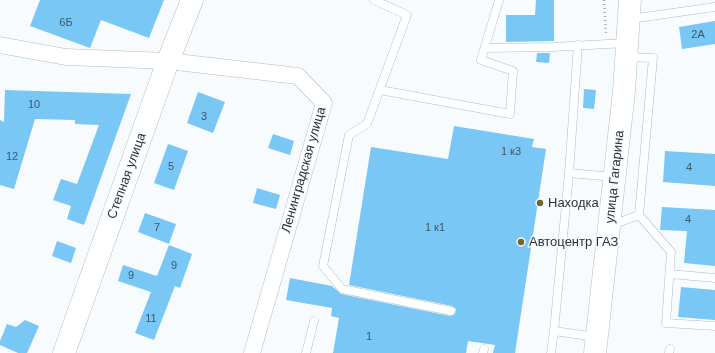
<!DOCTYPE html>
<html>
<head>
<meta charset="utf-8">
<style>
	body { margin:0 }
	canvas { display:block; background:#f7fbfd }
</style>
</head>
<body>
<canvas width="715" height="353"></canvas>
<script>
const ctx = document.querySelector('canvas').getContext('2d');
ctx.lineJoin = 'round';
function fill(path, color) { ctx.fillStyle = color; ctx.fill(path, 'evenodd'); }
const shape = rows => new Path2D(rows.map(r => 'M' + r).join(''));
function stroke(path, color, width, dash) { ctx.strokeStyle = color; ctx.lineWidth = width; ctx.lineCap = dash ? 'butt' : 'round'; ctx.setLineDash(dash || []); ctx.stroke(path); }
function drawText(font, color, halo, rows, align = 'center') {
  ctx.font = font + ' Arial,sans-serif'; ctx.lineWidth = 3; ctx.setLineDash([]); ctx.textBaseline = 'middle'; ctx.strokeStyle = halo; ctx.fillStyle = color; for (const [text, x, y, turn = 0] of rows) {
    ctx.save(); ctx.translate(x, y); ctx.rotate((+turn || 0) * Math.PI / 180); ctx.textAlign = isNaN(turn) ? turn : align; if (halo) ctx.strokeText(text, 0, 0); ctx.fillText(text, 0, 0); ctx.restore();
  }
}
fill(shape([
	[40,0,164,0,149,38,101,20,90,48,30,26],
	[536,0,554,0,554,41,506,42,506,15,535,15],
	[715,21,715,44,682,49,679,27],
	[537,53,550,53,549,63,536,62],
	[584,89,596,90,594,109,583,108],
	[5,90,131,94,84,225,67,219,71,206,53,200,61,179,77,184,99,125,75,124,75,120,35,119,14,189,0,185,0,120,4,122],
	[198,92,225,102,213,133,187,123],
	[454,126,534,139,532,147,546,149,515,353,493,353,495,345,468,341,466,353,333,353,339,318,331,316,332,308,286,300,290,278,332,286,341,294,450,316,455,314,456,309,452,306,349,285,371,147,448,159],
	[273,134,294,141,290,155,268,148],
	[168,144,188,151,174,190,154,183],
	[665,151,715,154,715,186,663,182],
	[257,188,280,195,276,209,253,203],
	[662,207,715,210,715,266,684,263,687,231,660,230],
	[145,213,176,224,169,244,138,232],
	[57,241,76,248,71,263,52,256],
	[169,245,192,254,180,288,175,286,154,340,135,333,151,292,118,281,123,265,157,276],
	[681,287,715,290,715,320,678,317],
	[25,320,39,326,27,353,18,353,0,345,0,341,7,324,16,327]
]), '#79c7f4');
const lane = shape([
	[374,0,407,15,367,124,349,135,323,266,342,289,451,311],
	[630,19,715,7],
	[485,48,553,47,626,43],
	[380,90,510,114,513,71,481,60,499,0],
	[569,173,614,177],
	[639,215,671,252,666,323,715,326],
	[612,225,639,215,653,58,627,57],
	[670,274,715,278],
	[554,331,596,337],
	[306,353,314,321],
	[483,353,484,349],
	[551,353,554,331,569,173,578,45],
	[669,353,670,349]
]);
const street = shape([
	[0,45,66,57,168,61,298,76,324,103,252,353]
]);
const secondary = shape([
	[64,353,168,61,192,0],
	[595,353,624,91,630,0]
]);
stroke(lane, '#abbcc7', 9);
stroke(street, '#abbcc7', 17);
stroke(secondary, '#abbcc7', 23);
stroke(shape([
	[604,0,606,33]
]), '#a8adb1', 2.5, [1, 3]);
stroke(lane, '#fff', 8);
stroke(street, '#fff', 16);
stroke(secondary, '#fff', 22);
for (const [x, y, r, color] of [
	[540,203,4,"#6f6632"],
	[521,242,4,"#6f6632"]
]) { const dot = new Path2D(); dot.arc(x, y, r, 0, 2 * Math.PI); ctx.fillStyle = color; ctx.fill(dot); stroke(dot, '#f7fbfd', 1.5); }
drawText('11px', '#3f5867', null, [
	["6Б",66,23],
	["2А",698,35],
	["10",34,105],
	["3",204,117],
	["1 к3",511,152],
	["12",12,157],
	["5",171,167],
	["4",689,168],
	["4",688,220],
	["7",157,228],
	["1 к1",435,228],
	["9",174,266],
	["9",131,276],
	["11",151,319],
	["1",369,337]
]);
drawText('13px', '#2c3338', '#f7fbfd', [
	["Ленинградская улица",304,170,-74],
	["Степная улица",127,176,-70],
	["улица Гагарина",615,177,-84]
]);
drawText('13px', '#2c3338', '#f7fbfd', [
	["Находка",548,203],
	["Автоцентр ГАЗ",529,242]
], 'left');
</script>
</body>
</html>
